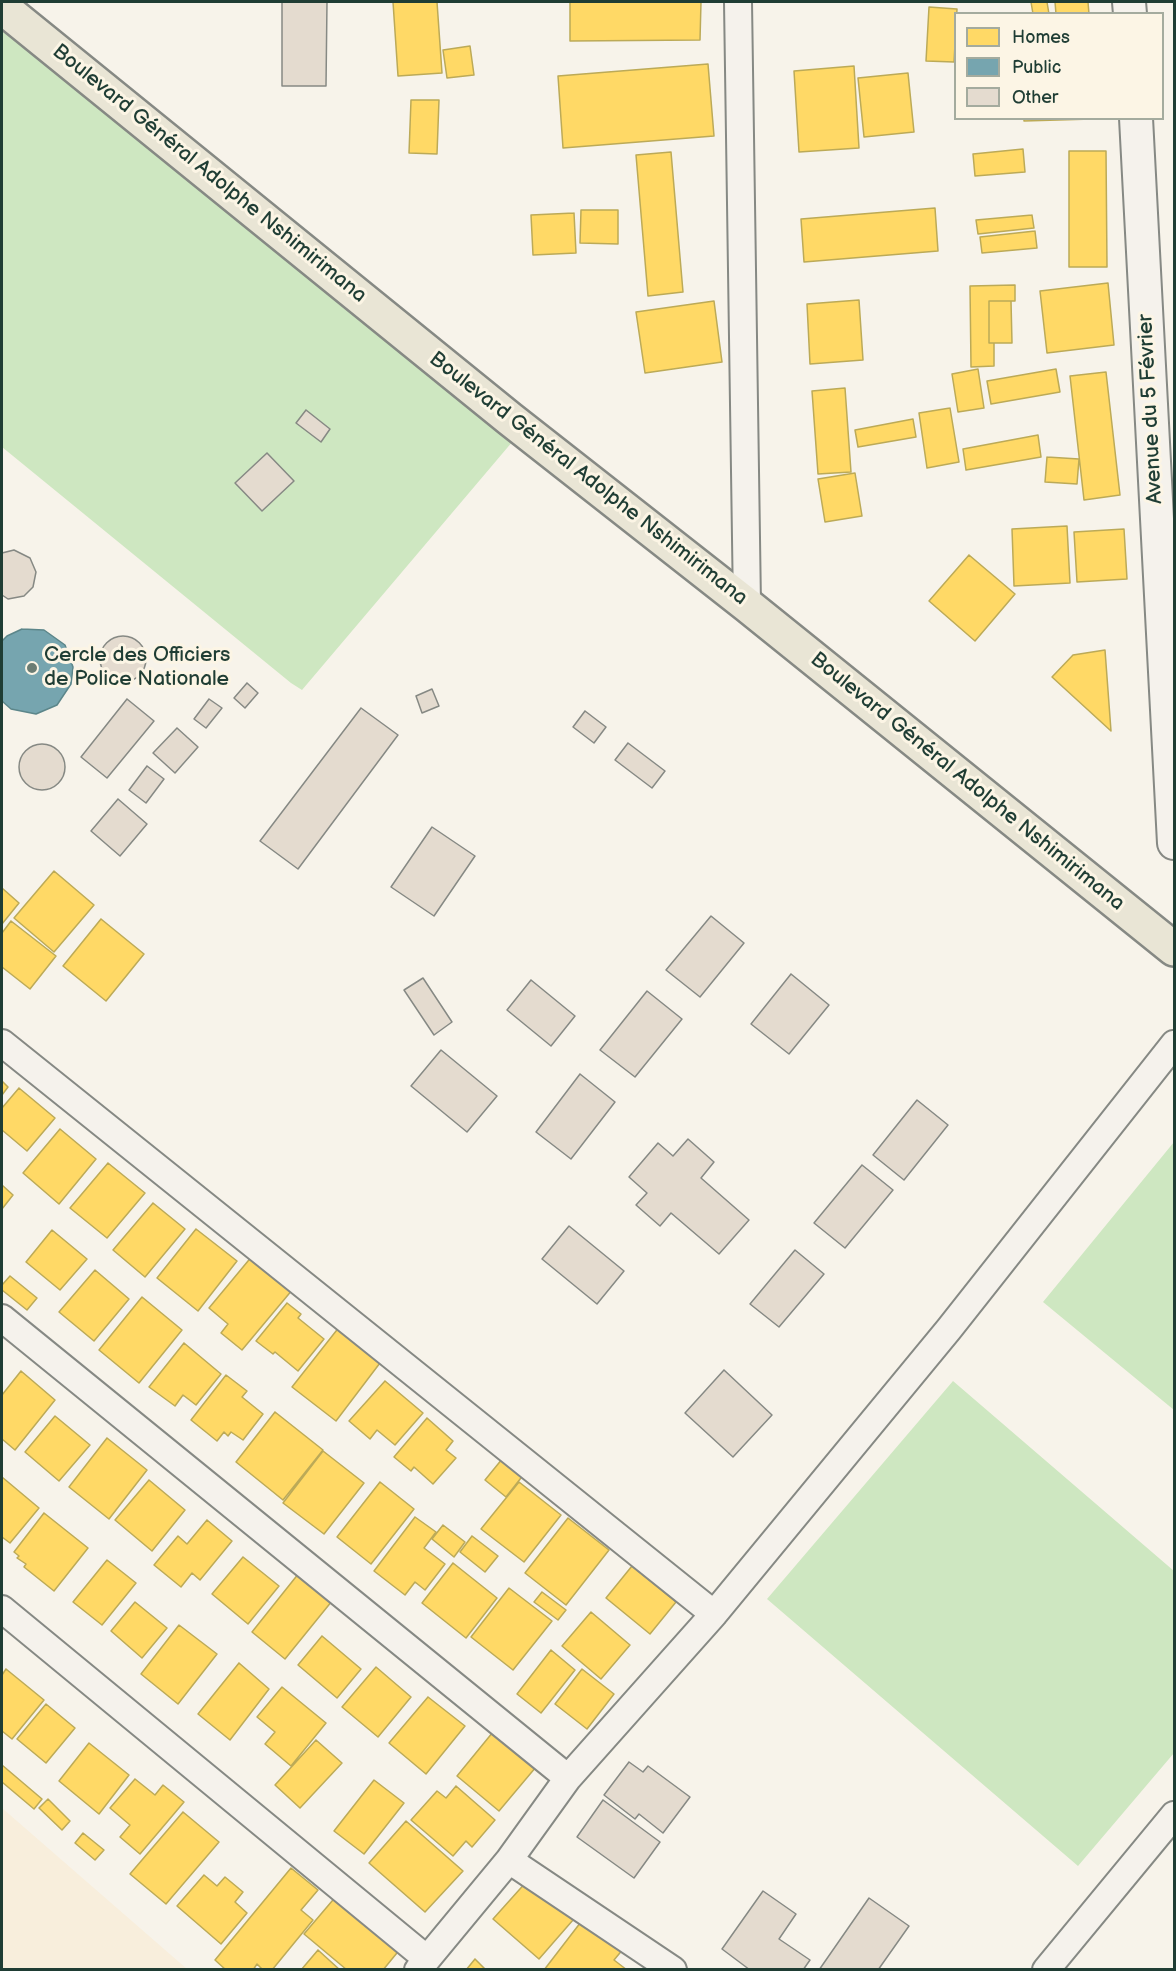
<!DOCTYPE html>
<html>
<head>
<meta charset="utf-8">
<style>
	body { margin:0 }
	#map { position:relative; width:1176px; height:1971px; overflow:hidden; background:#f7f3ea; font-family:"Balsamiq Sans",sans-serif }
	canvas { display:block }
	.frame { position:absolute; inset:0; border:3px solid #1f3d34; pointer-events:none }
	.legend { position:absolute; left:954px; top:12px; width:210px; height:108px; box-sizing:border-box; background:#fcf5e5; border:2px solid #a4ab9e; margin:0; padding:8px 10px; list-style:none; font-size:18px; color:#1f3d34 }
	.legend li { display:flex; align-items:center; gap:12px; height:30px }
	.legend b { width:30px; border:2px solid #a4ab9e }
</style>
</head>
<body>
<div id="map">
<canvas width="1176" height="1971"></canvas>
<div class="frame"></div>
<ul class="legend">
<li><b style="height:16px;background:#ffd966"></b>Homes</li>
<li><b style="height:16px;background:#76a5af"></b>Public</li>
<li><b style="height:16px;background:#e4dbcf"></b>Other</li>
</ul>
</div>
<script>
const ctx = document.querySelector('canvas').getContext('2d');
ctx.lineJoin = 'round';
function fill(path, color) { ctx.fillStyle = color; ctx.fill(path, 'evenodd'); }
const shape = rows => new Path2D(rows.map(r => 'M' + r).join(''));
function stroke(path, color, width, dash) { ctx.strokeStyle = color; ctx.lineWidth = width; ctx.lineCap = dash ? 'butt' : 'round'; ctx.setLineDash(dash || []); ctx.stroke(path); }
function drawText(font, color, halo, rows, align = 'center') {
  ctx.font = font + ' "Balsamiq Sans",sans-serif'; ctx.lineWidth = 6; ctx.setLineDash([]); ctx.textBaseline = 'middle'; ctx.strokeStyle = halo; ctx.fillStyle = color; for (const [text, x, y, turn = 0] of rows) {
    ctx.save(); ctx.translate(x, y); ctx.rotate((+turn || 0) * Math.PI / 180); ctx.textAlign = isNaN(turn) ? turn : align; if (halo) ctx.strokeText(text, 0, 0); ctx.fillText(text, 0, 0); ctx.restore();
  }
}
fill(shape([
	[2,1808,187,1969,2,1969]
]), '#f8eedc');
fill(shape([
	[2,17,524,428,302,690,291,683,2,447],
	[1174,1142,1174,1410,1043,1302],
	[953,1381,1174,1571,1174,1753,1078,1866,767,1599]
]), '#cee7c1');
const homes = shape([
	[393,2,437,2,442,73,398,76,393,2],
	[570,2,701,2,700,40,570,41,570,2],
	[1031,2,1047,2,1049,14,1033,14,1031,2],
	[1055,2,1088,2,1089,14,1056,14,1055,2],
	[929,7,957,9,954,62,926,61,929,7],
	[470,46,474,75,447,78,443,50,470,46],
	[708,64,714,136,563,148,558,76,708,64],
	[854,66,859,148,799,152,794,71,854,66],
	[908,73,914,132,864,137,858,78,908,73],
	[411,100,439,100,437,154,409,153,411,100],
	[1024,118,1092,118,1092,119,1024,121,1024,118],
	[1023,149,1025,172,975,176,973,154,1023,149],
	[1069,151,1106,151,1107,267,1069,267,1069,151],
	[671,152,683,292,648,296,636,155,671,152],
	[935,208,938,251,804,262,801,219,935,208],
	[581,210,618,210,618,244,580,243,581,210],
	[574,213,576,253,533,255,531,215,574,213],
	[1032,215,1034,228,978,234,976,220,1032,215],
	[1035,231,1037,248,982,253,980,237,1035,231],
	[1108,283,1114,345,1047,353,1040,291,1108,283],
	[1015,285,1015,301,989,301,989,343,994,343,994,366,971,367,970,286,1015,285],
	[859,300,863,360,810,364,807,304,859,300],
	[714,301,722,362,645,373,636,312,714,301],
	[989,301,1011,301,1012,343,989,343,989,301],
	[978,369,984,408,958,412,952,374,978,369],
	[1056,369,1060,392,991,404,987,381,1056,369],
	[1106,372,1120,495,1084,500,1070,376,1106,372],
	[845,388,851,472,818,474,812,391,845,388],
	[950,408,959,462,927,468,919,413,950,408],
	[913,419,916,437,858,447,855,430,913,419],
	[1038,435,1041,457,966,470,963,449,1038,435],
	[1047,457,1079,459,1077,484,1045,482,1047,457],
	[855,473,862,516,825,522,818,479,855,473],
	[1067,526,1070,583,1014,586,1012,529,1067,526],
	[1124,529,1127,579,1077,582,1074,532,1124,529],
	[969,555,1015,594,975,641,929,601,969,555],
	[1105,650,1111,731,1052,677,1073,655,1105,650],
	[54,871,94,905,54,952,14,918,54,871],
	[2,888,19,903,2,924,2,888],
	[101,919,144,954,106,1001,63,966,101,919],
	[11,921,56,956,30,989,2,967,2,933,11,921],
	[2,1081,8,1087,2,1095,2,1081],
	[19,1088,55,1118,27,1151,2,1130,2,1108,19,1088],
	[60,1129,96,1159,59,1204,23,1173,60,1129],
	[108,1163,145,1193,107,1238,70,1208,108,1163],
	[2,1185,13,1195,2,1209,2,1185],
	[153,1203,185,1229,145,1277,113,1250,153,1203],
	[196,1229,237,1261,198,1311,157,1278,196,1229],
	[52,1230,87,1259,60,1290,26,1262,52,1230],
	[253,1255,293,1289,242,1350,221,1333,228,1324,209,1308,253,1255],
	[95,1270,129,1299,94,1341,59,1312,95,1270],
	[10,1276,37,1298,27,1310,2,1290,2,1285,10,1276],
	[142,1297,182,1330,139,1383,99,1350,142,1297],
	[287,1303,301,1314,298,1318,324,1339,298,1371,275,1352,273,1354,256,1341,287,1303],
	[340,1326,383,1359,336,1421,292,1387,340,1326],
	[184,1343,221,1374,196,1405,183,1395,175,1406,149,1387,184,1343],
	[21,1371,55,1400,15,1450,2,1439,2,1395,21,1371],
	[226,1375,247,1391,242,1397,263,1414,243,1440,231,1432,228,1436,224,1432,217,1441,191,1420,226,1375],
	[385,1381,423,1413,395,1445,377,1430,370,1439,349,1421,385,1381],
	[275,1412,323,1450,283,1500,236,1462,275,1412],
	[55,1416,90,1445,59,1481,25,1452,55,1416],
	[427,1418,453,1441,446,1450,456,1458,433,1484,414,1467,411,1471,394,1457,427,1418],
	[107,1438,147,1470,109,1519,69,1487,107,1438],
	[323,1451,364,1483,324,1534,283,1503,323,1451],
	[507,1453,528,1469,506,1497,485,1480,507,1453],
	[2,1477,39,1508,10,1543,2,1537,2,1477],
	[149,1480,185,1510,152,1551,115,1520,149,1480],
	[380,1482,414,1509,371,1564,337,1537,380,1482],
	[519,1482,561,1515,524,1562,481,1529,519,1482],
	[44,1513,88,1548,54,1591,24,1567,26,1564,17,1558,19,1556,14,1552,44,1513],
	[415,1517,436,1532,424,1548,445,1564,425,1590,415,1582,405,1595,374,1571,415,1517],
	[568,1518,609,1550,566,1605,525,1573,568,1518],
	[207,1520,232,1541,200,1580,192,1573,181,1587,154,1565,178,1536,187,1544,207,1520],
	[443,1525,465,1542,454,1557,432,1539,443,1525],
	[472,1536,498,1556,485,1572,460,1552,472,1536],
	[243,1557,279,1586,248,1624,212,1594,243,1557],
	[107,1560,136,1583,102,1625,73,1602,107,1560],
	[453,1563,497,1598,466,1638,422,1603,453,1563],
	[632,1566,676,1602,650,1634,606,1598,632,1566],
	[299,1573,332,1601,285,1659,252,1632,299,1573],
	[509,1588,552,1621,513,1670,471,1637,509,1588],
	[542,1592,566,1610,558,1620,534,1602,542,1592],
	[135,1602,167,1628,142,1658,111,1631,135,1602],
	[591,1612,630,1645,601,1679,562,1646,591,1612],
	[179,1625,217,1654,178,1704,141,1674,179,1625],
	[322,1636,361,1669,337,1698,298,1665,322,1636],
	[551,1650,575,1670,541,1713,517,1694,551,1650],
	[239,1663,269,1689,230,1740,198,1714,239,1663],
	[376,1667,411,1697,378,1737,342,1707,376,1667],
	[6,1669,44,1700,12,1739,2,1731,2,1675,6,1669],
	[582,1669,614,1694,587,1729,555,1704,582,1669],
	[282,1687,326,1723,291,1766,265,1744,275,1732,257,1717,282,1687],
	[428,1697,465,1726,426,1774,389,1743,428,1697],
	[46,1704,75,1728,46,1763,17,1739,46,1704],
	[493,1732,536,1767,499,1811,457,1776,493,1732],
	[316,1740,342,1763,300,1808,275,1785,316,1740],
	[89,1743,129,1775,99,1814,59,1781,89,1743],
	[2,1765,42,1799,34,1809,2,1782,2,1765],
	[135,1779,155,1795,163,1785,184,1802,140,1854,120,1837,130,1825,110,1808,135,1779],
	[374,1780,404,1803,364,1854,334,1831,374,1780],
	[456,1786,495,1820,472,1847,466,1841,453,1856,411,1820,437,1791,446,1798,456,1786],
	[48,1799,70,1821,62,1830,39,1808,48,1799],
	[183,1812,219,1842,166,1904,130,1874,183,1812],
	[406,1821,463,1871,425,1912,369,1863,406,1821],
	[83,1833,104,1850,95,1860,75,1843,83,1833],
	[291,1868,318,1890,301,1910,313,1920,272,1970,263,1970,257,1964,253,1970,226,1970,215,1960,291,1868],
	[204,1875,217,1886,225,1877,243,1892,235,1902,247,1913,221,1944,177,1906,204,1875],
	[528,1880,573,1920,539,1959,493,1919,528,1880],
	[338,1894,401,1948,383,1970,347,1970,304,1934,338,1894],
	[584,1918,624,1948,614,1960,627,1970,544,1970,584,1918],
	[318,1950,340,1970,301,1970,318,1950],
	[475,1959,486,1970,466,1970,475,1959]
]);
fill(homes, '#ffd966');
stroke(homes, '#bcaa57', 1.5);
const public = shape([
	[22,629,44,630,65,645,73,667,71,684,57,705,36,714,11,709,2,701,2,641,7,636,22,629]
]);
fill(public, '#76a5af');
stroke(public, '#5c868a', 1.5);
const building = shape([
	[282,2,327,2,326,86,282,86,282,2],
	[306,410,330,429,321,442,296,423,306,410],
	[267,453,294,481,262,511,235,483,267,453],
	[14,550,30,558,36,572,33,587,24,596,8,599,2,595,2,553,14,550],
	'100 659a23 23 0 1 1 46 0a23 23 0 1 1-46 0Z',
	[247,683,258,693,245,708,234,698,247,683],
	[432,689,439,706,422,713,416,696,432,689],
	[127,699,154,721,107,778,81,757,127,699],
	[209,699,222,708,206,728,194,719,209,699],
	[361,708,398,735,298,869,260,841,361,708],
	[585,711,606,727,594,743,573,727,585,711],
	[177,728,198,747,175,773,153,753,177,728],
	[628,743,665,771,652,788,615,760,628,743],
	'19 767a23 23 0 1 1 46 0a23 23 0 1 1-46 0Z',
	[147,766,164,779,146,803,129,790,147,766],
	[118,799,147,824,120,856,91,831,118,799],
	[432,827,475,856,434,916,391,887,432,827],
	[711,916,744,943,700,997,666,970,711,916],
	[791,974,829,1005,789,1054,751,1024,791,974],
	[423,978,452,1022,434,1035,404,990,423,978],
	[531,980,575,1016,551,1046,507,1010,531,980],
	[647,991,682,1019,635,1077,600,1050,647,991],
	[441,1050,497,1096,467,1132,411,1086,441,1050],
	[580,1074,615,1102,571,1159,536,1132,580,1074],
	[917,1100,948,1125,904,1180,873,1155,917,1100],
	[688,1139,714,1162,701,1178,749,1220,719,1254,671,1213,660,1226,636,1205,647,1193,629,1177,658,1143,673,1156,688,1139],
	[862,1165,893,1190,845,1248,814,1223,862,1165],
	[569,1226,624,1271,597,1304,542,1259,569,1226],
	[795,1250,824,1274,779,1327,750,1304,795,1250],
	[724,1370,772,1415,733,1457,685,1413,724,1370],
	[629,1762,643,1772,648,1766,690,1797,663,1833,639,1814,635,1819,604,1795,629,1762],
	[603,1800,660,1842,634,1878,577,1837,603,1800],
	[763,1891,796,1914,779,1939,810,1960,803,1970,750,1970,722,1949,763,1891],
	[869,1898,909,1926,878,1970,819,1970,869,1898]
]);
fill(building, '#e4dbcf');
stroke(building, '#868984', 1.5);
const minor = shape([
	[738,2,747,605],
	[2,1043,714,1614],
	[2,1318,568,1778],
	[2,1609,427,1959],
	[418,1970,509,1860],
	[673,1970,509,1860,568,1778,714,1614,949,1329,1174,1044],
	[1046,1970,1174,1815]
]);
const tertiary = shape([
	[1129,2,1130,14],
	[1136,118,1174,843]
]);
const primary = shape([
	[2,7,510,419,747,605,1174,949]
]);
stroke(minor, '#868984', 30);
stroke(tertiary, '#868984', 36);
stroke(primary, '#868984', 38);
stroke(minor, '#f5f2ec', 26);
stroke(tertiary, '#f5f2ec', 32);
stroke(primary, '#e9e5d5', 33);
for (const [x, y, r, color] of [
	[32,668,6,"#6b7d74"]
]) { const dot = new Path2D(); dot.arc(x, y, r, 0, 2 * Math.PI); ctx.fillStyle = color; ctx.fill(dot); stroke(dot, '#fcf5e5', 2); }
drawText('21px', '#1f3d34', '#fcf5e5', [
	["Boulevard Général Adolphe Nshimirimana",209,174,39],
	["Avenue du 5 Février",1151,409,-93],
	["Boulevard Général Adolphe Nshimirimana",588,479,38],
	["Boulevard Général Adolphe Nshimirimana",967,782,39]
]);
drawText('21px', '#1f3d34', '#fcf5e5', [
	["Cercle des Officiers",44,656],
	["de Police Nationale",44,680]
], 'left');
</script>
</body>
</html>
